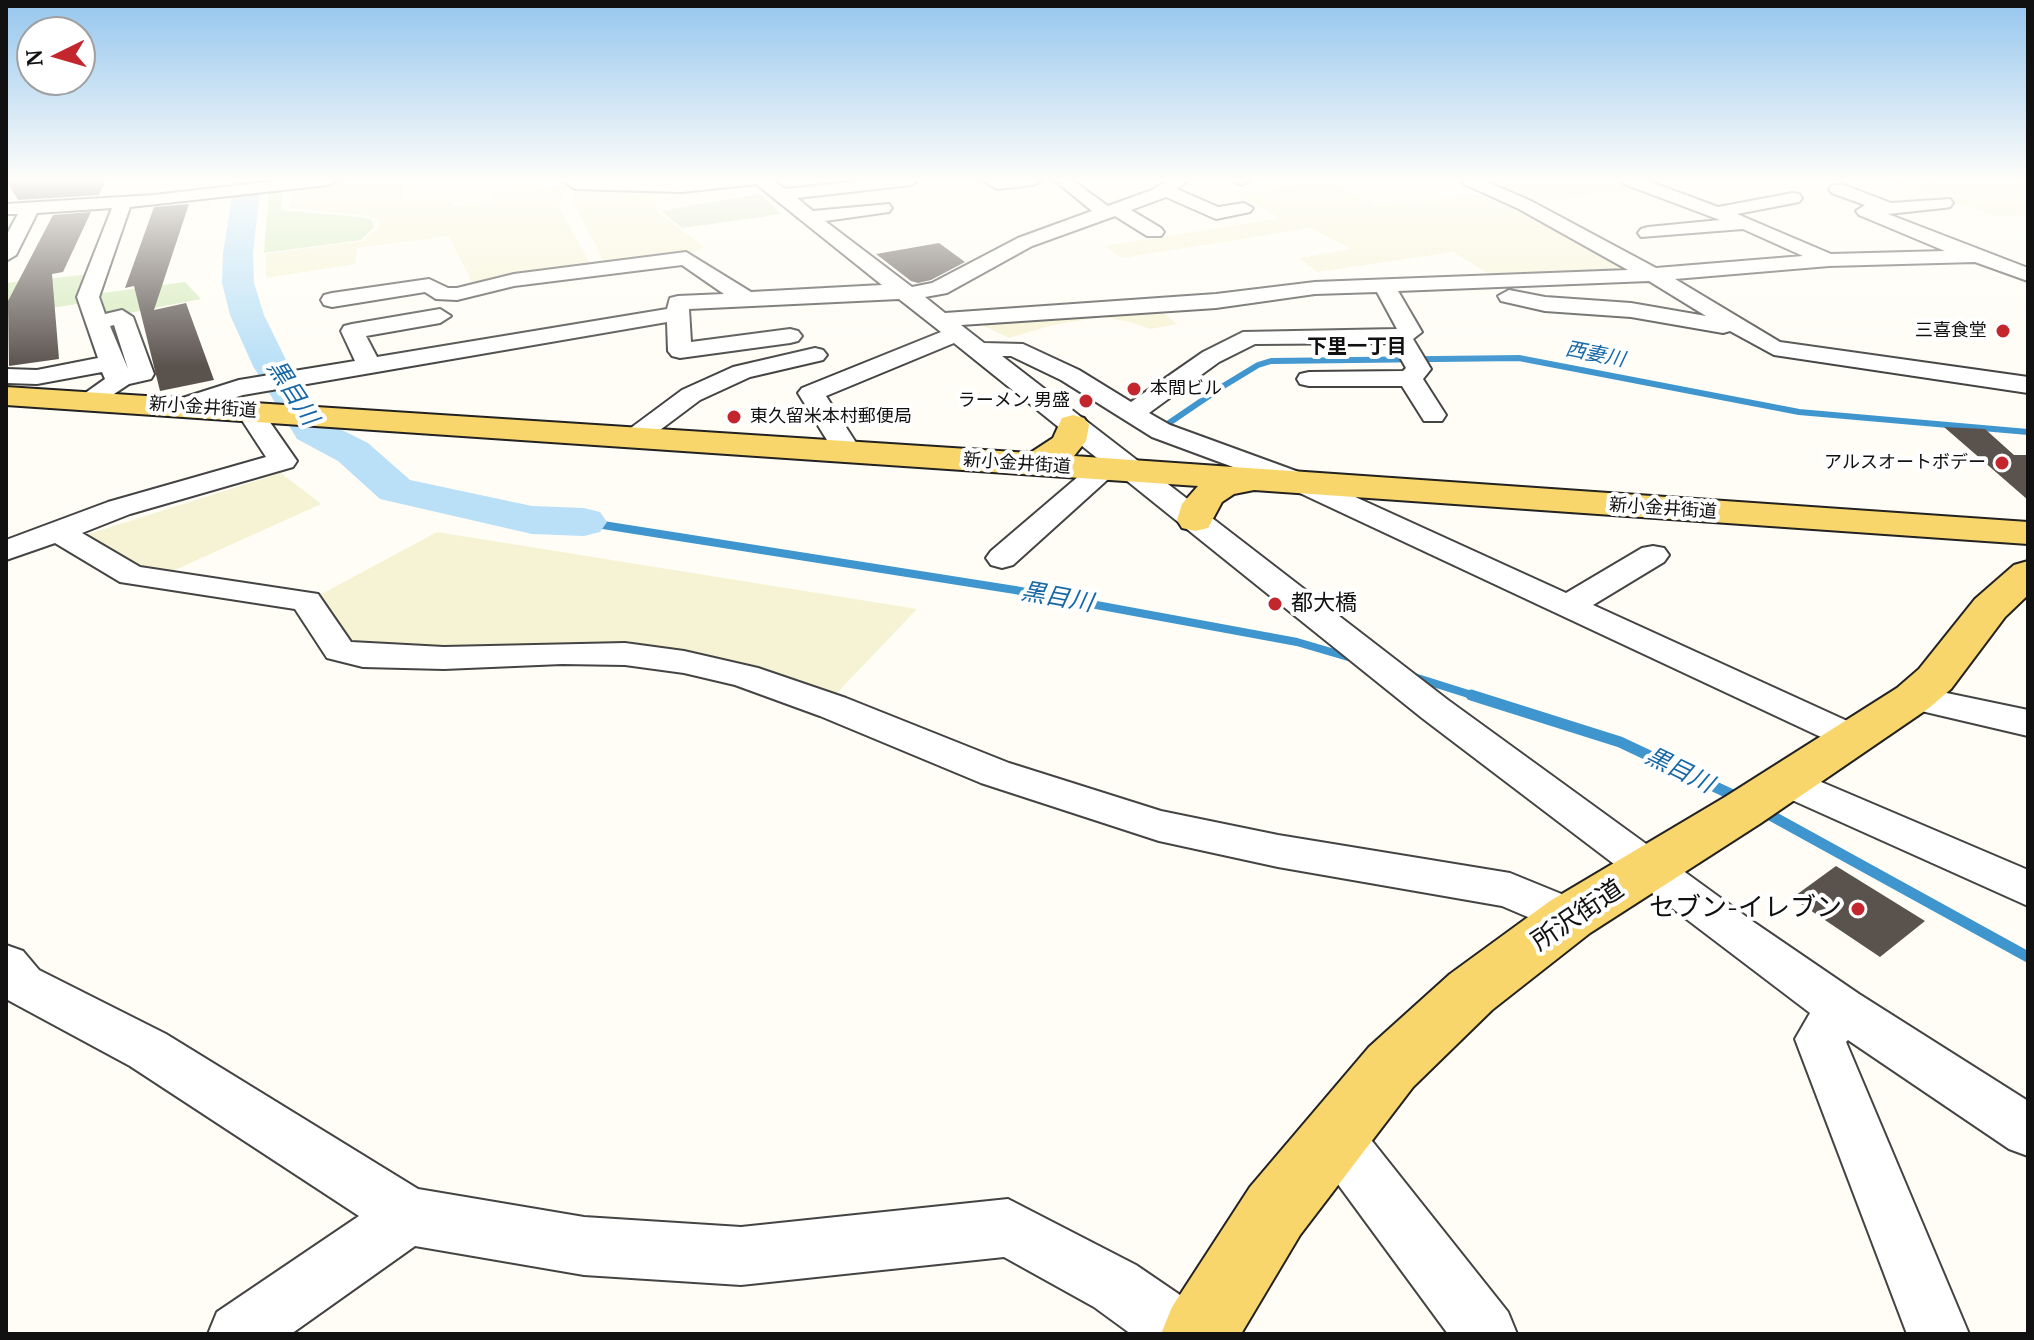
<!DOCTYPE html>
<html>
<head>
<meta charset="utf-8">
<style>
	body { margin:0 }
	#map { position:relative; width:2034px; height:1340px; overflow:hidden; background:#fffdf5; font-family:"PT Serif",serif }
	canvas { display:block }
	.frame { position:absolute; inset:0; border:8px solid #111; pointer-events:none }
	.north { position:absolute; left:16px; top:16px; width:80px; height:80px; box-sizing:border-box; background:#fff; border:2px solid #a0a0a0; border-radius:50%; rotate:265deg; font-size:22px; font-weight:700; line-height:32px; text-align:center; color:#111 }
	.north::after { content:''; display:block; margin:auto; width:28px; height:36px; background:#c4262e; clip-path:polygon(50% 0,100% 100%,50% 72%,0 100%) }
</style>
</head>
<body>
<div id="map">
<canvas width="2034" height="1340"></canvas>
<div class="frame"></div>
<div class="north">N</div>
</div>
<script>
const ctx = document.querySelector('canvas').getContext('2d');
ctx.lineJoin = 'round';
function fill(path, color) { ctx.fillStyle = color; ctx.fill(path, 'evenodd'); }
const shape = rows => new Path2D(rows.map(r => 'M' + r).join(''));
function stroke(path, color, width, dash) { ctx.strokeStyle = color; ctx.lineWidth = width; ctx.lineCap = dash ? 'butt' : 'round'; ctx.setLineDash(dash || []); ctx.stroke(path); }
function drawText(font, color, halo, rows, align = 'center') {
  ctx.font = font + ' "PT Serif","Noto Sans JP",serif'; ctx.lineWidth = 8; ctx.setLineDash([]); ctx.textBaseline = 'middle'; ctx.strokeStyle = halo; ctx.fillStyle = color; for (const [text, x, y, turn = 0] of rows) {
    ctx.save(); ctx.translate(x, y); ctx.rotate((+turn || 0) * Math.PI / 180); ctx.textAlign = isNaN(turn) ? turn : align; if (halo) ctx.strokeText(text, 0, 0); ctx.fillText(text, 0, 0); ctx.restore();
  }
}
fill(shape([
	[362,180,408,180,402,200,455,199,451,206,487,203,496,191,566,188,559,207,591,265,472,283,449,236,357,248,355,264,266,278,266,254,362,241,380,227,379,220,368,216,289,208,291,187],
	[1286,180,1327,180,1376,205,1492,193,1647,273,1497,279,1453,252,1317,272,1299,258,1352,249,1311,228,1122,258,1105,246,1279,218,1239,195,1297,186],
	[1512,180,1624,180,1645,188,1526,202,1483,183],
	[1890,180,1921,184,1929,182,1923,180,2028,180,2028,215,1997,217],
	[577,187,654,189,657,211,704,247,687,256,606,266,572,200],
	[1156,307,1177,324,1150,329,1130,322,1103,317,1053,325,1009,338,971,320],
	[281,473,321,504,166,574,131,575,79,537],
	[437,532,917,609,835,695,753,671,349,645,316,597]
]), '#f6f3d4');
fill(shape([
	[283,187,281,210,359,217,372,220,374,227,361,240,264,253,269,189],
	[91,274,77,304,6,315,6,283],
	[185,282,201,299,103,318,95,294]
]), '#d5ebbd');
fill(shape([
	[760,194,781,214,682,228,661,211]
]), '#d9e3c4');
stroke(shape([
	[1169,423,1225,385,1258,365,1271,361,1519,358,1799,412,2028,432]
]), '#3f96cf', 6);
stroke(shape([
	[584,522,1015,590,1297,642,1355,659],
	[1411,676,1478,697]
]), '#3f96cf', 8);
stroke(shape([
	[1471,695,1620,742,1741,799],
	[1761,810,2028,957]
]), '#3f96cf', 11);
fill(shape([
	[235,180,261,180,253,253,254,283,264,315,289,366,326,422,368,443,410,480,532,506,584,508,600,512,607,522,600,532,584,536,532,534,380,499,338,461,297,439,253,366,230,315,222,283,223,253,235,180]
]), '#b9e0f7');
fill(shape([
	[6,180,106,180,99,195,18,200],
	[189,204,154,310,186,303,214,380,160,391,134,286,125,288,154,207],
	[91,212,63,272,52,274,59,359,9,366,8,301,53,215],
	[939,243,965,262,931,280,918,283,911,281,876,254],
	[1944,427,1985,429,2014,455,2028,455,2028,500],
	[1836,866,1925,921,1880,957,1792,898]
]), '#5a524d');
const minor = shape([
	[286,180,337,180,328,185,130,207,99,297,105,314,122,310,133,317,154,374,151,379,129,384,96,406,87,409,78,406,74,401,105,379,102,372,37,384,6,383,6,369,37,370,98,358,77,297,112,208,37,213,16,255,6,261,6,236,18,214,6,214,6,204,154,195,286,180],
	[114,325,128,369,110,326,114,325],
	[562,180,772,180,785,189,870,180,919,180,911,185,797,198,813,211,889,204,892,208,889,212,825,221,912,287,932,283,1018,238,1092,211,1054,180,1072,180,1108,206,1152,190,1169,180,1188,180,1177,189,1218,207,1244,203,1253,208,1250,212,1216,219,1166,197,1131,210,1161,228,1164,232,1161,236,1147,236,1115,216,1032,246,947,293,925,297,945,313,1216,294,1315,282,1628,270,1519,209,1464,184,1462,180,1483,180,1531,201,1656,268,1803,256,1743,229,1641,237,1638,233,1641,229,1648,227,1720,220,1624,184,1622,180,1645,180,1718,207,1793,193,1799,194,1802,198,1799,202,1737,214,1831,254,1945,251,1859,215,1856,211,1865,205,1832,193,1829,189,1832,185,1844,185,1891,203,1950,199,1953,203,1950,207,1944,208,1888,214,2028,268,2028,281,1975,262,1829,266,1675,279,1780,342,2028,377,2028,393,1774,355,1730,331,1723,333,1631,317,1545,311,1501,301,1498,296,1509,290,1545,297,1631,303,1706,316,1649,281,1398,291,1422,332,1413,339,1431,369,1423,379,1446,415,1442,421,1424,421,1402,386,1309,386,1300,384,1297,379,1300,374,1309,372,1403,371,1406,368,1392,343,1255,344,1219,362,1149,413,1170,425,1307,475,1566,593,1642,548,1653,546,1664,548,1669,555,1664,562,1593,605,1867,730,1872,739,1867,748,1853,752,1287,487,1152,437,1061,380,1011,356,1002,356,1448,700,1755,923,1859,994,2028,1101,2028,1156,2009,1149,1848,1040,1846,1042,1969,1334,1907,1334,1795,1039,1810,1013,1422,718,1116,472,1013,565,1002,568,991,565,986,558,991,551,1093,464,1102,462,954,343,826,396,862,452,858,458,848,460,838,458,798,393,802,388,941,332,899,299,689,309,691,342,790,329,798,331,802,336,798,341,790,343,680,358,672,356,668,351,667,322,243,395,182,414,173,411,169,406,173,401,239,380,355,361,341,331,344,326,352,324,440,309,451,316,440,323,366,336,377,357,667,309,670,298,678,296,724,294,682,265,514,286,457,300,436,299,425,292,332,307,324,305,321,300,324,295,332,293,429,279,448,288,457,288,514,274,686,252,751,292,882,285,756,184,682,192,575,189,562,180],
	[1377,292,1397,329,1243,332,1203,352,1131,402,1079,370,1023,344,984,343,961,325,1216,308,1315,294,1377,292],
	[982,180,1042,180,1033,185,997,189,982,180],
	[1232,180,1251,180,1242,185,1232,180],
	[815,348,823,350,827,355,823,360,750,377,700,400,644,442,634,444,624,442,620,436,682,390,733,367,815,348],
	[249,403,258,405,297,461,293,467,130,514,82,533,140,567,318,594,351,642,444,647,625,643,684,651,758,668,846,698,1009,763,1161,811,1278,835,1510,873,1586,904,1593,917,1586,930,1570,935,1502,906,1278,867,1159,841,981,783,820,716,735,685,684,673,625,665,562,664,444,669,363,667,327,658,295,609,120,582,55,543,6,560,6,540,108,502,266,457,236,411,240,405,249,403],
	[1913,686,2028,710,2028,736,1900,706,1894,698,1900,690,1913,686],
	[1786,767,2028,870,2028,906,1772,791,1766,781,1772,771,1786,767],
	[6,945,23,951,39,970,166,1034,418,1189,584,1217,741,1227,1008,1199,1136,1265,1205,1312,1214,1334,1131,1334,1094,1307,1004,1257,741,1285,584,1275,415,1246,291,1334,208,1334,217,1312,359,1216,130,1066,6,999,6,945],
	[1334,1110,1353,1117,1508,1312,1517,1334,1448,1334,1315,1153,1307,1135,1315,1117,1334,1110]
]);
const major = shape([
	[6,387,1030,453,1053,438,1062,418,1073,415,1084,418,1089,425,1086,441,1074,456,2028,522,2028,544,1254,490,1234,494,1222,502,1208,528,1195,531,1182,528,1177,520,1182,504,1198,486,6,405,6,387],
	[2028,561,2028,595,2005,617,1951,689,1929,708,1761,823,1590,933,1492,1010,1413,1087,1300,1235,1241,1334,1161,1334,1172,1307,1250,1187,1369,1047,1450,974,1550,901,1725,797,1897,688,1919,669,1975,599,2014,565,2028,561]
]);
stroke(minor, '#444', 4);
stroke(major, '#222', 4);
fill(minor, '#fff');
fill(major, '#f9d66b');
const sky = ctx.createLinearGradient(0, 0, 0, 367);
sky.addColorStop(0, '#95c6ee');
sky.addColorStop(0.49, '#fffefa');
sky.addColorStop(1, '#fffefa00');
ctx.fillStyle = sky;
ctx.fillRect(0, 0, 2034, 367);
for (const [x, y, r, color] of [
	[2003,331,8,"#c4262e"],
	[1134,389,8,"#c4262e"],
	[1086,401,8,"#c4262e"],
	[734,417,8,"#c4262e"],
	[2002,463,8,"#c4262e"],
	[1275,604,8,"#c4262e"],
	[1858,909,8,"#c4262e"]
]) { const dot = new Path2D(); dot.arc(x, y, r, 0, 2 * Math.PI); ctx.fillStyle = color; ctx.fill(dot); stroke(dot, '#fff', 3); }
drawText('18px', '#111', '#fff', [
	["三喜食堂",1987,331],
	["本間ビル",1150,389,"left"],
	["ラーメン 男盛",1070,401],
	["東久留米本村郵便局",750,417,"left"],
	["アルスオートボデー",1986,463]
], 'right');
drawText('18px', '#111', '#fff', [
	["新小金井街道",203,408,4],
	["新小金井街道",1017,464,4],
	["新小金井街道",1663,509,4]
]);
drawText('bold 20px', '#111', '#fff', [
	["下里一丁目",1357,347]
]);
drawText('italic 20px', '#1768a6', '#fff', [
	["西妻川",1595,355,11]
]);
drawText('22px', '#111', '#fff', [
	["都大橋",1291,604]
], 'left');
drawText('italic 24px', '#1768a6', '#fff', [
	["黒目川",292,393,57],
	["黒目川",1057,598,10],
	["黒目川",1679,771,26]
]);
drawText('26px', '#111', '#fff', [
	["セブン-イレブン",1842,909]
], 'right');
drawText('26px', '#111', '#fff', [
	["所沢街道",1578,916,-34]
]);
</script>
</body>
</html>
